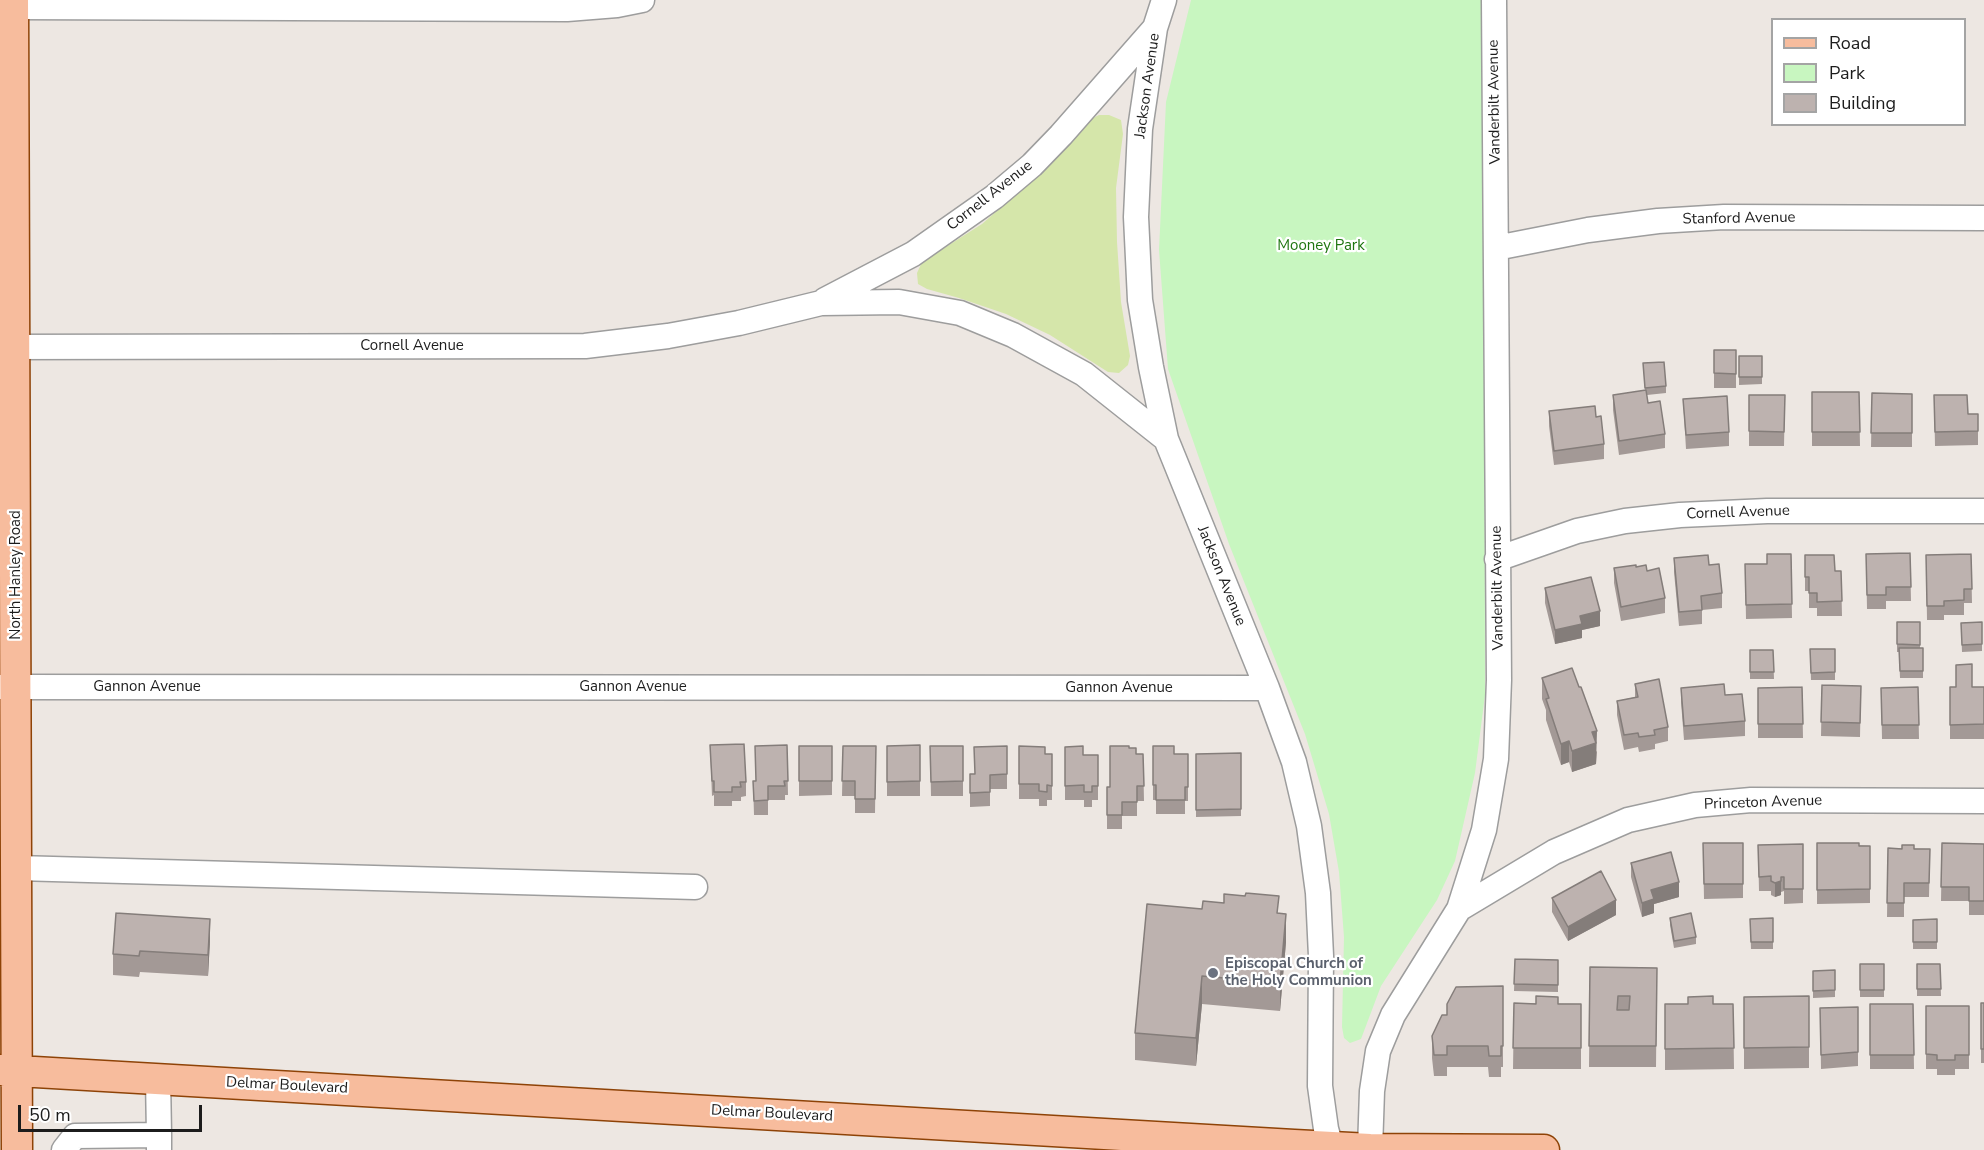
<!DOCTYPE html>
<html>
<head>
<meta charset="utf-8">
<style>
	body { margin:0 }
	#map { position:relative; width:1984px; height:1150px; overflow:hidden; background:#ede7e2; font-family:"Nunito Sans",sans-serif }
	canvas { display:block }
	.legend { position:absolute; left:1771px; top:18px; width:195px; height:108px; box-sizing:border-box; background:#fff; border:2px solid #a4a4a4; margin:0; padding:8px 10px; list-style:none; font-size:18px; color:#1c1c1c }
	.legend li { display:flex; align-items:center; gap:12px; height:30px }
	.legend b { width:30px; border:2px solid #a4a4a4 }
	.scale { position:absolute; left:18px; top:1105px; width:184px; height:27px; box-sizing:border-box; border:3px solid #1c1c1c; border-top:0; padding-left:8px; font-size:18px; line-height:21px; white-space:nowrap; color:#1c1c1c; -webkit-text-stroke:4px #fff; paint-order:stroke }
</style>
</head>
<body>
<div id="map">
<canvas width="1984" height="1150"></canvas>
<ul class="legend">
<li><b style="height:8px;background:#f7bc9d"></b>Road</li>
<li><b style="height:16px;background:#c8f6c0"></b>Park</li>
<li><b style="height:16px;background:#bdb2af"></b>Building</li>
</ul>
<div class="scale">50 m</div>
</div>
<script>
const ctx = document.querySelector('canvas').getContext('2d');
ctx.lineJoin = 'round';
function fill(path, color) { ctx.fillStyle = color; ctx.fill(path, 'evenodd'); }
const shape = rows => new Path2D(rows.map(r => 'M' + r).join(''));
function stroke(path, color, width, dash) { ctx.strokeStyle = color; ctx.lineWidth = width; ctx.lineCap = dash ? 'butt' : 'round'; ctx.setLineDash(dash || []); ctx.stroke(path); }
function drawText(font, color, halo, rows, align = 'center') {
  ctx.font = font + ' "Nunito Sans",sans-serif'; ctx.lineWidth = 4.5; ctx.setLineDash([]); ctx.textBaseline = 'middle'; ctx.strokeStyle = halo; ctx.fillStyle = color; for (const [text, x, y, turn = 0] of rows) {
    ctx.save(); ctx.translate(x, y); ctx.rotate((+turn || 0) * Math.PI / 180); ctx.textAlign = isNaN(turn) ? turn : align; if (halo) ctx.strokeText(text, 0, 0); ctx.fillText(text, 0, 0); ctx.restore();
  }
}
fill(shape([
	[1099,115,1109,115,1121,120,1123,134,1116,188,1117,242,1121,302,1130,356,1128,365,1119,373,1108,372,1050,335,1006,314,959,298,927,289,918,284,917,273,922,262,982,224,1042,171,1087,121]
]), '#d5e6aa');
fill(shape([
	[1191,0,1484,0,1485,695,1475,773,1455,861,1437,900,1381,986,1361,1039,1350,1043,1344,1038,1342,1027,1344,937,1339,872,1329,814,1305,734,1229,544,1168,369,1159,250,1166,102]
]), '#c8f6c0');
const minor = shape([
	[1164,0,1155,28,1140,129,1136,217,1140,300,1151,367,1166,439,1267,688,1294,762,1309,826,1318,893,1321,956,1320,1086,1326,1129,1332,1150],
	[13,7,567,9,617,5,642,0],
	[1496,248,1588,230,1658,221,1724,217,1984,218],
	[825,300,913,254,994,197,1032,165,1061,135,1155,28],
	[0,347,585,346,668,336,739,323,821,303,899,302,960,313,1013,335,1084,374,1166,439],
	[1497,559,1577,531,1625,521,1680,515,1767,511,1984,511],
	[0,687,1267,688],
	[17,868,695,887],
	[1459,909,1554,852,1628,820,1695,805,1751,800,1984,801],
	[158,1078,159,1135],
	[1370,1149,1372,1091,1378,1051,1393,1015,1459,909,1484,830,1496,759,1499,680,1494,0],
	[64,1150,75,1136,159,1135,159,1150]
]);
const major = shape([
	[13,0,17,1150],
	[0,1070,1294,1145,1370,1149,1544,1150]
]);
stroke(minor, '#9d9d9d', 27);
stroke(major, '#8e4307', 33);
stroke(minor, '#fff', 24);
stroke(major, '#f7bc9d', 30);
fill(shape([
	[1714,350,1736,350,1736,388,1714,388],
	[1739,356,1762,356,1762,384,1739,385],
	[1643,363,1666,386,1666,393,1647,395,1648,403,1665,434,1665,448,1619,455,1613,410,1613,395,1645,391],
	[1812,392,1859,392,1860,446,1812,446],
	[1872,393,1912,394,1912,447,1871,447],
	[1749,395,1785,395,1784,446,1749,446],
	[1934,395,1968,414,1978,414,1978,445,1935,446],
	[1683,399,1729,432,1729,446,1686,449],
	[1549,411,1604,444,1604,459,1554,465,1549,426],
	[1910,553,1911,601,1886,601,1886,609,1867,609,1866,554],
	[1791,554,1792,618,1746,619,1745,564,1767,564],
	[1971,554,1972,603,1964,603,1964,615,1944,615,1944,620,1927,620,1926,555],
	[1805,555,1835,571,1841,571,1842,616,1817,616,1817,608,1809,608,1809,591,1805,591],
	[1674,558,1709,565,1722,593,1722,608,1702,610,1702,624,1679,626,1674,572],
	[1636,567,1665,598,1665,613,1621,621,1614,583,1614,568],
	[1545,588,1600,626,1582,630,1582,638,1555,644,1545,603],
	[1897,622,1920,622,1920,648,1923,648,1923,678,1900,678,1899,652,1897,652],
	[1982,622,1982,651,1962,652,1961,623],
	[1810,649,1835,649,1835,680,1811,680],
	[1750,650,1773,650,1774,679,1750,679],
	[1542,678,1597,752,1596,764,1572,772,1569,762,1561,765,1546,720,1546,710,1542,699],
	[1635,684,1668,727,1668,741,1655,744,1655,749,1639,752,1638,747,1624,750,1617,715,1617,701,1635,697],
	[1822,685,1861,686,1860,737,1821,736],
	[1802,687,1803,738,1758,738,1758,688],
	[1918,687,1919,739,1882,739,1881,688],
	[1950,687,1984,687,1984,739,1950,739],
	[1681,688,1725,695,1745,721,1745,736,1684,740,1681,702],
	[710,745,746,782,746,796,741,797,741,801,732,801,732,806,714,806,714,795,712,796],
	[787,745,788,795,785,795,785,800,768,800,768,815,754,815,753,781,756,781],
	[920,745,920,796,887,796,887,746],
	[799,746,832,746,832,795,799,796],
	[843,746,876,746,875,813,855,813,855,796,842,796],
	[930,746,963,746,963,796,931,796],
	[1007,746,1007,789,990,789,990,806,970,807,970,774,975,774],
	[1019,746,1045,754,1052,754,1052,800,1047,800,1047,806,1039,806,1039,799,1019,799],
	[1153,746,1174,754,1188,754,1188,801,1185,801,1185,814,1156,814,1156,800,1153,800],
	[1065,747,1083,755,1098,755,1098,800,1092,800,1092,807,1084,807,1084,800,1065,800],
	[1129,748,1136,754,1143,754,1144,801,1137,801,1137,816,1122,816,1122,829,1107,829,1107,787,1110,787],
	[1241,753,1241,816,1196,817,1196,754],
	[1703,843,1743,843,1743,898,1704,899],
	[1817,843,1870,846,1870,903,1817,904],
	[1942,843,1984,844,1984,915,1969,915,1969,901,1941,901],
	[1803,844,1803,903,1784,904,1784,891,1781,892,1781,895,1775,897,1771,895,1771,891,1759,891,1758,845],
	[1888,848,1930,849,1929,897,1904,897,1904,917,1887,917],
	[1631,863,1679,897,1654,904,1654,913,1642,917,1631,877],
	[1552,898,1616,915,1568,941,1552,912],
	[1202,909,1279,913,1286,942,1280,1011,1202,1004,1196,1066,1135,1060,1135,1033],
	[1670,918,1696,937,1696,944,1674,948,1670,925],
	[1773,918,1773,949,1751,949,1750,919],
	[1937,919,1937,949,1913,949,1913,920],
	[210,940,208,976,140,972,139,977,113,975,113,954],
	[1515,959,1558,960,1558,992,1514,991],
	[1860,964,1884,964,1884,997,1860,997],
	[1917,964,1940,964,1941,996,1917,996],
	[1590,967,1657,968,1656,1067,1589,1067],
	[1835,970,1835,997,1813,998,1813,971],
	[1503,986,1503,1067,1501,1067,1501,1077,1489,1077,1488,1067,1447,1067,1447,1076,1434,1076,1432,1058,1432,1036,1447,1015],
	[1809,996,1809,1068,1744,1069,1744,997],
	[1514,1003,1581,1004,1581,1069,1513,1069],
	[1981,1003,1984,1003,1984,1063,1981,1063],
	[1665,1004,1733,1004,1734,1069,1665,1070],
	[1870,1004,1913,1004,1914,1069,1870,1069],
	[1926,1006,1969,1006,1969,1069,1955,1069,1955,1075,1937,1075,1937,1069,1926,1069],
	[1820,1008,1858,1052,1858,1066,1821,1069]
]), '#a39996');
fill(shape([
	[1600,611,1600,626,1582,630,1582,638,1555,644,1555,630,1580,616],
	[1597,731,1596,764,1572,772,1572,751,1592,732],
	[1569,741,1569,762,1561,765,1561,744],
	[1781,881,1781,895,1775,897,1775,883],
	[1679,882,1679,897,1654,904,1654,913,1642,917,1642,903,1651,890],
	[1616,900,1616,915,1568,941,1568,927],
	[1286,914,1286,942,1280,1011,1280,983],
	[210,919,210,940,208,976,208,955],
	[1202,976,1202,1004,1196,1066,1196,1038]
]), '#847d7a');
const building = shape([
	[1714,350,1736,350,1736,374,1714,373,1714,350],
	[1739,356,1762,356,1762,377,1739,377,1739,356],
	[1664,362,1666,386,1645,388,1643,363,1664,362],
	[1646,390,1648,403,1660,401,1665,434,1619,441,1613,395,1646,390],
	[1812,392,1859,392,1860,432,1812,432,1812,392],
	[1872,393,1912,394,1912,433,1871,433,1872,393],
	[1749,395,1785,395,1784,432,1749,431,1749,395],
	[1934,395,1967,395,1968,414,1978,414,1978,431,1935,432,1934,395],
	[1727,396,1729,432,1686,435,1683,399,1727,396],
	[1595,406,1596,417,1601,416,1604,444,1554,451,1549,411,1595,406],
	[1910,553,1911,587,1886,587,1886,595,1867,595,1866,554,1910,553],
	[1767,554,1791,554,1792,604,1746,605,1745,564,1767,564,1767,554],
	[1971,554,1972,589,1964,589,1964,600,1944,601,1944,606,1927,606,1926,555,1971,554],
	[1708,555,1709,565,1719,564,1722,593,1701,596,1702,610,1679,612,1674,558,1708,555],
	[1805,555,1834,555,1835,571,1841,571,1842,601,1817,602,1817,593,1809,593,1809,577,1805,577,1805,555],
	[1636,565,1636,567,1646,565,1647,571,1659,568,1665,598,1621,607,1614,568,1636,565],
	[1591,577,1600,611,1580,616,1582,624,1555,630,1545,588,1591,577],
	[1897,622,1920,622,1920,645,1897,644,1897,622],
	[1982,622,1982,644,1962,645,1961,623,1982,622],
	[1899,648,1923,648,1923,671,1900,671,1899,648],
	[1810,649,1835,649,1835,672,1811,673,1810,649],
	[1750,650,1773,650,1774,672,1750,672,1750,650],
	[1972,664,1972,687,1984,687,1984,724,1950,725,1950,687,1956,687,1956,665,1972,664],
	[1572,668,1579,687,1581,687,1597,731,1592,732,1596,743,1572,751,1569,741,1561,744,1546,699,1549,698,1542,678,1572,668],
	[1659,679,1668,727,1654,730,1655,735,1639,737,1638,733,1624,735,1617,701,1638,697,1635,684,1659,679],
	[1724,684,1725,695,1742,694,1745,721,1684,726,1681,688,1724,684],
	[1822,685,1861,686,1860,723,1821,722,1822,685],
	[1802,687,1803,724,1758,724,1758,688,1802,687],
	[1918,687,1919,725,1882,725,1881,688,1918,687],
	[744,744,746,782,740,782,741,787,732,787,732,792,714,792,714,781,712,781,710,745,744,744],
	[787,745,788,781,784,781,785,786,768,786,768,800,754,801,753,781,756,781,755,746,787,745],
	[920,745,920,781,887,782,887,746,920,745],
	[799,746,832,746,832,781,799,781,799,746],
	[843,746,876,746,875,799,855,799,855,781,842,781,843,746],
	[930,746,963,746,963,781,931,782,930,746],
	[1007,746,1007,774,990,775,990,792,970,793,970,774,975,774,974,747,1007,746],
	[1019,746,1045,747,1045,754,1052,754,1052,786,1047,785,1047,792,1039,791,1039,784,1019,784,1019,746],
	[1083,746,1083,755,1098,755,1098,786,1092,786,1092,792,1084,792,1084,785,1065,786,1065,747,1083,746],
	[1110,746,1129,746,1129,748,1136,748,1136,754,1143,754,1144,786,1137,786,1137,802,1122,802,1122,815,1107,815,1107,787,1110,787,1110,746],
	[1153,746,1174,746,1174,754,1188,754,1188,787,1185,787,1185,800,1156,800,1156,785,1153,785,1153,746],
	[1241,753,1241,809,1196,810,1196,754,1241,753],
	[1703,843,1743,843,1743,884,1704,884,1703,843],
	[1817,843,1859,843,1859,846,1870,846,1870,889,1817,890,1817,843],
	[1942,843,1984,844,1984,901,1969,901,1969,887,1941,887,1942,843],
	[1803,844,1803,889,1784,889,1784,877,1781,877,1781,881,1775,883,1771,881,1771,876,1759,877,1758,845,1803,844],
	[1902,845,1914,845,1914,849,1930,849,1929,883,1904,883,1904,903,1887,903,1888,848,1902,849,1902,845],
	[1671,852,1679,882,1651,890,1654,899,1642,903,1631,863,1671,852],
	[1601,871,1616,900,1568,927,1552,898,1601,871],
	[1246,893,1279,896,1277,913,1286,914,1280,983,1202,976,1196,1038,1135,1033,1147,904,1202,909,1203,901,1224,903,1224,894,1245,896,1246,893],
	[116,913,210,919,208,955,140,951,139,956,113,954,116,913],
	[1691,913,1696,937,1674,941,1670,918,1691,913],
	[1773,918,1773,942,1751,942,1750,919,1773,918],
	[1937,919,1937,942,1913,942,1913,920,1937,919],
	[1515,959,1558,960,1558,985,1514,984,1515,959],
	[1860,964,1884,964,1884,990,1860,990,1860,964],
	[1917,964,1940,964,1941,989,1917,989,1917,964],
	[1590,967,1657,968,1656,1046,1589,1046,1590,967],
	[1618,996,1630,996,1629,1010,1617,1010,1618,996],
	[1835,970,1835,990,1813,991,1813,971,1835,970],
	[1503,986,1503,1046,1501,1046,1501,1056,1489,1056,1488,1046,1447,1046,1447,1055,1434,1055,1432,1036,1442,1015,1447,1015,1447,1004,1456,987,1503,986],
	[1536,996,1558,997,1558,1004,1581,1004,1581,1048,1513,1048,1514,1003,1536,1004,1536,996],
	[1713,996,1713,1004,1733,1004,1734,1048,1665,1049,1665,1004,1688,1004,1688,997,1713,996],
	[1809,996,1809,1047,1744,1048,1744,997,1809,996],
	[1981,1003,1984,1003,1984,1049,1981,1049,1981,1003],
	[1870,1004,1913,1004,1914,1055,1870,1055,1870,1004],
	[1926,1006,1969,1006,1969,1055,1955,1055,1955,1060,1937,1060,1937,1055,1926,1054,1926,1006],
	[1858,1007,1858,1052,1821,1055,1820,1008,1858,1007]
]);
fill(building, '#bdb2af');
stroke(building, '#847d7a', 1.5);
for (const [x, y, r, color] of [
	[1213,973,6,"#6b7280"]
]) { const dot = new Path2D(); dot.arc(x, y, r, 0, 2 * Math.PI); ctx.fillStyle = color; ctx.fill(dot); stroke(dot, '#fff', 2); }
drawText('15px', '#1c1c1c', '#fff', [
	["Jackson Avenue",1148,86,-82],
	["Vanderbilt Avenue",1495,102,-91],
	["Cornell Avenue",990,196,-38],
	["Stanford Avenue",1739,219,-1],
	["Cornell Avenue",412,346],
	["Cornell Avenue",1738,513,-2],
	["North Hanley Road",16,575,-90],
	["Jackson Avenue",1221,576,68],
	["Vanderbilt Avenue",1498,588,-91],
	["Gannon Avenue",147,687],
	["Gannon Avenue",633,687],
	["Gannon Avenue",1119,688],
	["Princeton Avenue",1763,803,-2],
	["Delmar Boulevard",287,1086,3],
	["Delmar Boulevard",772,1114,3]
]);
drawText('15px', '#1e7510', '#fff', [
	["Mooney Park",1321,246]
]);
drawText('bold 15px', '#5b616d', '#fff', [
	["Episcopal Church of",1225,964],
	["the Holy Communion",1225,981]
], 'left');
</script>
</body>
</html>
